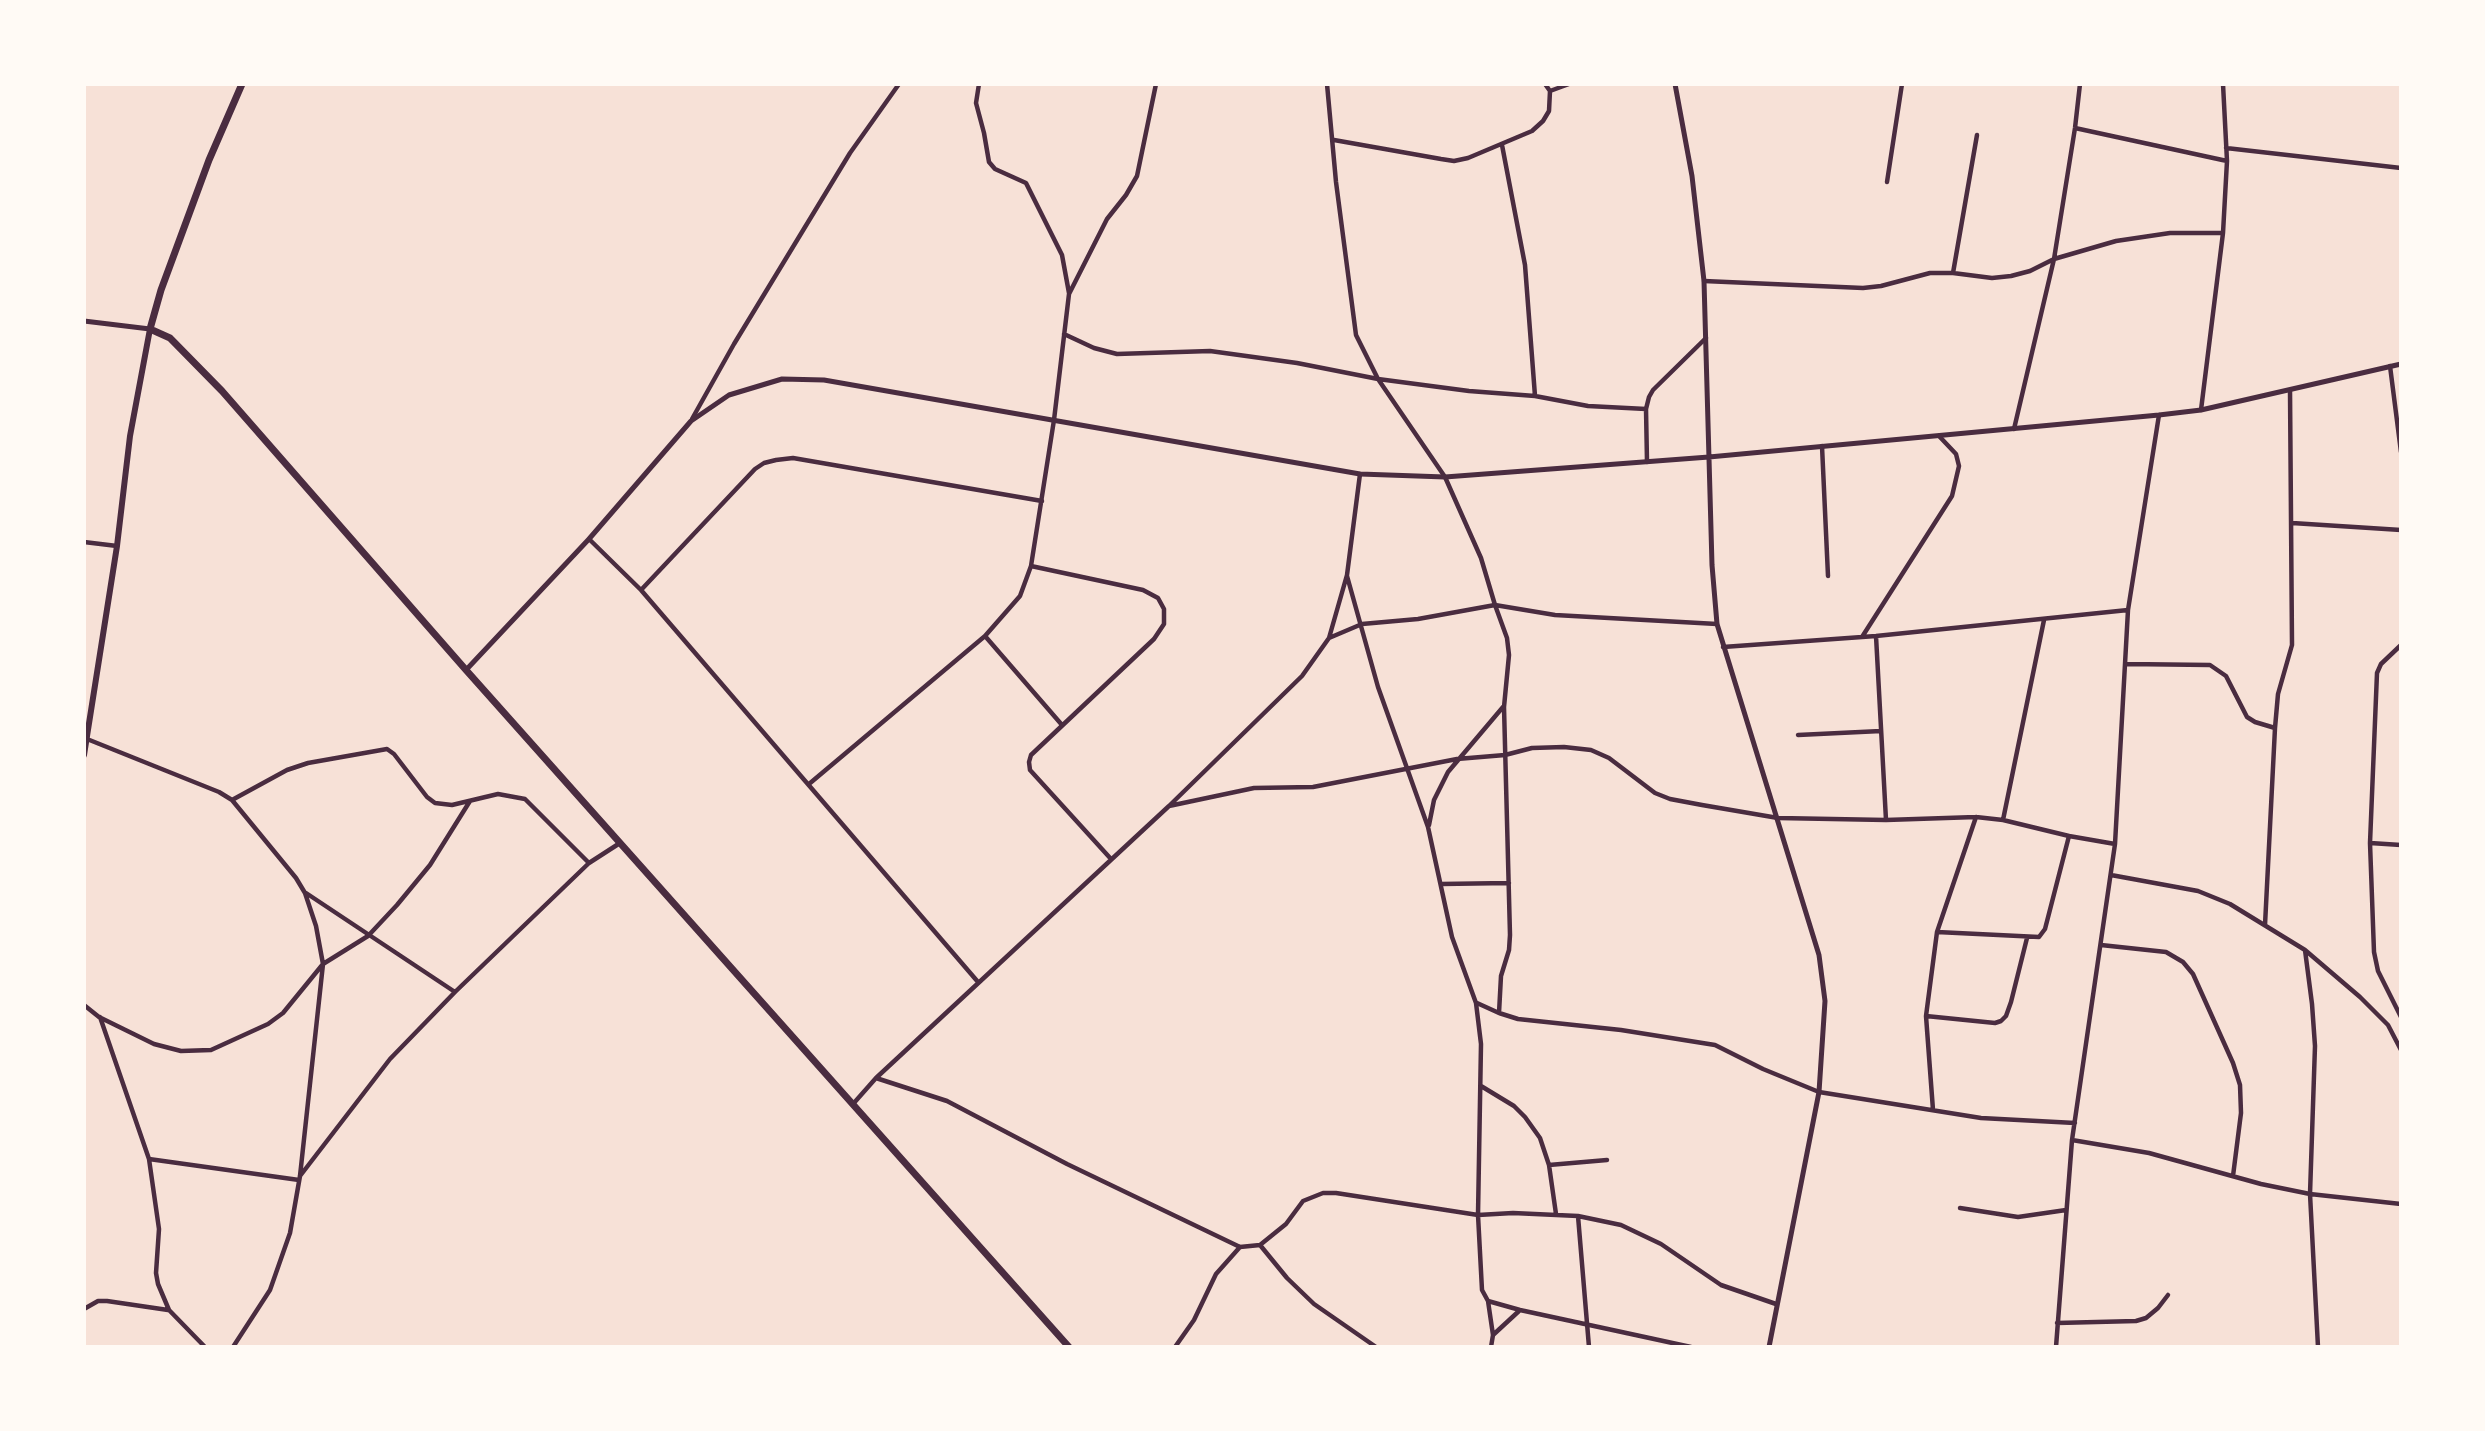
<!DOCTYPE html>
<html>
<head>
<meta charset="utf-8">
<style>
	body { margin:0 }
	#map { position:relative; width:2485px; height:1431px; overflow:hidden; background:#f7e1d7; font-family:"PT Sans Narrow",sans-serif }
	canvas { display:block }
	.frame { position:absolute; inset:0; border:86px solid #fffaf5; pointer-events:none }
</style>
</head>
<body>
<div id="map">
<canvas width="2485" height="1431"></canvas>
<div class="frame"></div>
</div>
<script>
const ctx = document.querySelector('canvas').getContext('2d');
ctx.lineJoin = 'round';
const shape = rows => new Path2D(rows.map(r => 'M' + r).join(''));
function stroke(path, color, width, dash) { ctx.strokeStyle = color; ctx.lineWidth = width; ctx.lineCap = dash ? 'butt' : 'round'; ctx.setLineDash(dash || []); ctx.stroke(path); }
stroke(shape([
	[979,84,976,103,984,133,989,162,995,169,1026,183,1062,255,1069,293],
	[1327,84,1336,182,1356,335,1378,379,1445,477,1481,558,1495,605,1555,615,1717,624],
	[1545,84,1550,91],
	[2075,128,2227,161],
	[1334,140,1441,159,1454,161,1468,158,1532,131,1543,121,1549,111,1550,91,1569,84],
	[1502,145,1525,265,1535,396],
	[2226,148,2401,168],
	[1887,182,1902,84],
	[1953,273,1977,135],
	[1704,281,1863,288,1881,286,1930,273,1953,273,1992,278,2011,276,2030,271,2054,259,2116,241,2170,233,2223,233],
	[1064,334,1094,348,1117,354,1210,351,1297,363,1378,379,1469,391,1535,396,1588,406,1646,409],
	[2390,366,2401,452],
	[2201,410,2223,233,2227,161,2223,84],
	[692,419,734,344,850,153,899,84],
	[2014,429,2054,259,2075,128,2080,84],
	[1822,446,1828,576],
	[1647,462,1646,409,1649,397,1653,390,1706,338],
	[2292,523,2401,530],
	[589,539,641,590,978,982],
	[84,542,117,546],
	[1031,566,1143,590,1158,598,1164,609,1164,624,1154,639,1031,755,1029,762,1030,770,1111,859],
	[1347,576,1378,687,1428,827,1452,937,1476,1003,1481,1044,1478,1215,1482,1290,1488,1301,1493,1335,1491,1347],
	[641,590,755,469,764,463,776,460,793,458,1042,501],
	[985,636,1062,725],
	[1876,636,1886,820],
	[1862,637,1952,496,1959,466,1956,454,1939,436],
	[1329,638,1362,624,1418,619,1495,605,1507,638,1509,655,1504,707,1510,935,1509,950,1501,976,1499,1013],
	[2401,645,2381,664,2377,673,2370,843,2374,952,2378,971,2401,1017],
	[1723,647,1876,636,2128,610],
	[2126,664,2210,665,2226,676,2247,717,2255,722,2275,728],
	[1798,735,1881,731],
	[87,739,219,792,232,800,296,878,305,893,316,926,323,964,300,1176,290,1233,270,1290,233,1347],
	[809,784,985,636,1020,596,1031,566,1054,420,1069,294,1107,219,1126,195,1137,176,1156,84],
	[232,800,287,770,308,763,387,749,394,754,427,797,435,803,452,805,498,794,525,799,589,863],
	[1169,806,1254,788,1313,787,1457,759,1505,755,1532,748,1564,747,1591,750,1609,758,1655,793,1670,799,1702,805,1778,818,1886,820,1976,817,2003,820,2069,836,2115,844],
	[2003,820,2044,620],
	[1429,825,1434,800,1448,772,1503,707],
	[2370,843,2401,845],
	[2111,875,2198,891,2230,904,2305,950,2360,997,2388,1025,2401,1050],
	[1441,884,1509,883],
	[306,893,455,992],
	[2265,925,2275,728,2278,694,2292,645,2290,390],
	[1937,932,2039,937,2045,929,2069,836],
	[2101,945,2166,952,2183,962,2193,974,2233,1063,2240,1085,2241,1113,2233,1176],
	[2305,950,2312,1004,2315,1046,2310,1194,2318,1347],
	[1477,1003,1499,1013,1518,1019,1621,1030,1715,1045,1763,1069,1819,1092,1981,1118,2075,1123],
	[84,1005,99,1017,154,1044,181,1051,211,1050,268,1024,283,1013,323,964,368,936,397,905,430,865,470,801],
	[1926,1016,1995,1023,2001,1021,2006,1016,2011,1002,2027,938],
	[100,1017,149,1159,159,1229,156,1273,158,1284,169,1310,205,1347],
	[876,1078,947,1101,1067,1164,1240,1247,1260,1245,1286,1224,1303,1201,1323,1193,1336,1193,1478,1215,1513,1213,1578,1216,1621,1225,1661,1244,1721,1285,1776,1304],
	[1481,1086,1514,1106,1525,1117,1540,1138,1549,1165,1556,1214],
	[853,1104,876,1078,1169,806,1302,676,1329,638,1347,575,1360,474],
	[1933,1110,1926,1016,1937,932,1976,817],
	[2072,1140,2149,1153,2261,1184,2310,1194,2401,1204],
	[149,1159,299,1180],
	[1549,1165,1607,1160],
	[300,1176,390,1059,455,992,589,863,620,843],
	[1960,1208,2018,1217,2066,1210],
	[1578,1216,1589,1347],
	[1260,1245,1287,1278,1314,1304,1376,1347],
	[1488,1301,1520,1310,1691,1347],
	[84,1309,98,1301,107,1301,168,1310],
	[2057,1323,2136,1321,2146,1318,2158,1308,2168,1295],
	[1493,1335,1519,1311],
	[1175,1347,1194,1320,1216,1274,1240,1247],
	[2056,1347,2072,1140,2115,844,2128,610,2159,415]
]), '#4a2c40', 4.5);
stroke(shape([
	[1675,84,1692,176,1704,281,1712,565,1717,624,1819,955,1825,1001,1819,1092,1769,1347],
	[84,321,150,329],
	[466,670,589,539,691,421,729,395,782,379,824,380,1360,474,1445,477,1709,457,2159,415,2201,410,2401,364]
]), '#4a2c40', 5);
stroke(shape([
	[84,755,117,546,130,436,150,329]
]), '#4a2c40', 6);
stroke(shape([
	[242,84,209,160,161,290,150,329,170,338,222,391,466,670,1069,1347]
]), '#4a2c40', 7);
</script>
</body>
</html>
